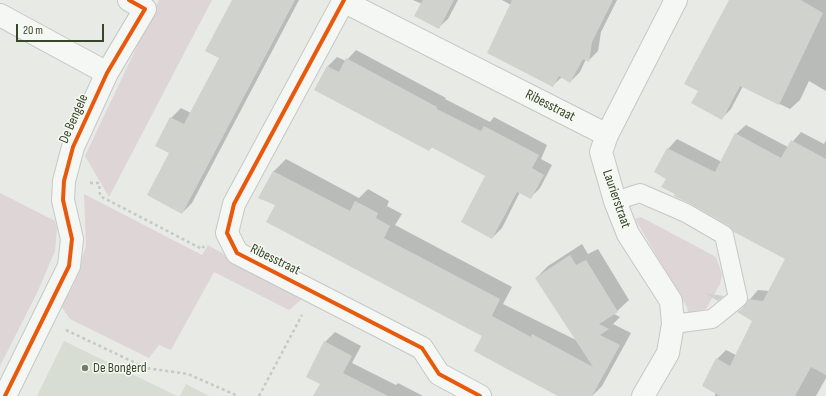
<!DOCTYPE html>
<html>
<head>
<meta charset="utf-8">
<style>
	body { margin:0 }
	#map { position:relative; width:826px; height:396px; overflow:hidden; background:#e7eae5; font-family:"Sofia Sans Condensed",sans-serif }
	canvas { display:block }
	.scale { position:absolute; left:16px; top:24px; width:88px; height:18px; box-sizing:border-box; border:2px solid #364629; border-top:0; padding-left:5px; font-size:12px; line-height:14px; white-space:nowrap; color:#364629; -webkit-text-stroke:3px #f6f9f3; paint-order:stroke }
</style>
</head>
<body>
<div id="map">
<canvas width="826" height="396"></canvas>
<div class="scale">20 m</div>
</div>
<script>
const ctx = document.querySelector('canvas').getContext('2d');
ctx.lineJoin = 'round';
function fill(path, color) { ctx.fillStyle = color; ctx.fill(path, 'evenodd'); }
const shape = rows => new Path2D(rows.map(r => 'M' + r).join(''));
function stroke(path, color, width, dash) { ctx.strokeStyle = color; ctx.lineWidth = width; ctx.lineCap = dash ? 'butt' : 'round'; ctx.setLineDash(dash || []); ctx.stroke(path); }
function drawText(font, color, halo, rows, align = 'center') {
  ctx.font = font + ' "Sofia Sans Condensed",sans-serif'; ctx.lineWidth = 3; ctx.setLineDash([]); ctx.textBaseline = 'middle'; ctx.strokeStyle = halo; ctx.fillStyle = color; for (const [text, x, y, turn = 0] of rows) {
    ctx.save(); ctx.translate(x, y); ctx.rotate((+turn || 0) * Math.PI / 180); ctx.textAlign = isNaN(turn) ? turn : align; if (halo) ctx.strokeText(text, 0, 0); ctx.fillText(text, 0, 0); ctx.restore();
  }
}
fill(shape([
	[64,341,177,396,37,396],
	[186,384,209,396,180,396]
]), '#d7ddd3');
fill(shape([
	[159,0,212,0,109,197,85,156],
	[0,193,55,221,57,229,55,251,37,293,0,366],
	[84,194,202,255,208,245,302,299,289,310,214,272,171,350,159,345,149,358,70,319,61,306,73,286,86,246],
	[641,217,716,257,722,274,720,284,706,309,688,313,687,307,635,219]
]), '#ded5d6');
fill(shape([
	[233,0,299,0,192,203,182,213,170,152,171,118,181,108,191,113,220,58],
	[413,0,458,0,448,19,438,28,422,4],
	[502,0,617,0,601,32,598,51,589,60,586,59,580,72,570,82,562,77,552,86,511,5],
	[730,0,826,0,826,91,809,81,800,100,790,109,743,86,731,109,722,118,699,91],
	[356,50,446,98,445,99,490,122,494,117,547,145,541,159,552,165,540,188,530,198,520,192,502,228,492,238,487,175,432,147,429,150,316,90,328,66,337,57,346,61],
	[746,125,788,147,801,132,824,144,826,140,826,378,816,396,715,396,717,359,726,350,736,355,754,321,739,312,758,290,769,291,787,258,677,194,667,178,668,149,677,139,722,162,736,134],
	[286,159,359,198,368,189,389,201,387,206,402,214,395,225,512,287,503,304,576,340,536,278,548,266,582,244,588,254,598,249,629,300,614,314,620,317,613,324,631,333,602,386,592,396,560,396,483,335,276,205,260,197,274,171],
	[335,332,361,346,352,363,396,385,398,383,423,396,314,396,321,383,325,342]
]), '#0003');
fill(shape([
	[232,0,295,0,182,214,147,195,169,153,155,146,170,117,184,124,219,58,205,51],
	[423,0,454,0,439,29,414,16],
	[512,0,613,0,592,42,589,62,583,59,570,83,559,76,553,87,487,53],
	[729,0,801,0,823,13,779,105,740,86,722,120,691,103,698,91,684,84],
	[346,58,437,107,437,109,481,131,484,126,539,155,532,168,544,175,531,199,517,192,492,239,461,222,485,176,431,147,429,151,314,90,327,66,339,72],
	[735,133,781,158,791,140,826,159,826,375,811,367,795,396,720,396,702,386,716,358,730,366,752,321,737,312,745,306,748,299,763,301,785,259,734,232,729,226,691,204,674,196,675,194,661,187,666,179,654,172,667,148,715,172],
	[273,171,350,211,355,201,378,213,376,218,390,226,384,238,500,299,492,316,531,337,532,334,593,367,535,278,570,255,576,265,586,260,618,312,599,324,609,329,600,335,620,345,592,396,558,396,507,369,474,351,482,336,266,222,275,205,258,198],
	[704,293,724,296,718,301],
	[324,341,352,356,343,373,388,396,313,396,320,384,306,377]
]), '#d0d3cd');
const lane = shape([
	[615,201,640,193,686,213,724,235,738,298,712,319,673,324]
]);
const street = shape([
	[344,0,234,204,227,233,237,253,422,348,439,374,480,396],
	[343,1,607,135],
	[0,15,107,73],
	[5,396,69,266,72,239,63,200,64,181,73,147,107,73,145,9,129,0],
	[643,396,668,353,673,324,671,301,628,234,615,201,601,152,607,135,676,0]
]);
stroke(lane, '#c5c8c3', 20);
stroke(street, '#c5c8c3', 24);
stroke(shape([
	[90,183,99,183,100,196,202,249,204,246],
	[66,330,146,368,188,374,238,396],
	[259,396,302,315]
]), '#c6cac3', 2.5, [3, 3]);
stroke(lane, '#f5f7f4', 18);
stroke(street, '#f5f7f4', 22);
stroke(shape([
	[344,0,234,204,227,233,237,253,422,348,439,374,480,396],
	[5,396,69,266,72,239,63,200,64,181,73,147,107,73,145,9,129,0]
]), '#e8590c', 4);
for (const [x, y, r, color] of [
	[85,368,4,"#747f6b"]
]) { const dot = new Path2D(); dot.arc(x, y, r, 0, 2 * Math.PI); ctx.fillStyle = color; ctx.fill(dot); stroke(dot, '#f6f9f3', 1.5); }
drawText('14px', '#364629', '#f6f9f3', [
	["Ribesstraat",550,106,27],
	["De Bengele",74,119,-66],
	["Laurierstraat",616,199,71],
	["Ribesstraat",275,260,26]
]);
drawText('14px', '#364629', '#f6f9f3', [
	["De Bongerd",93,368]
], 'left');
</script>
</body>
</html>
